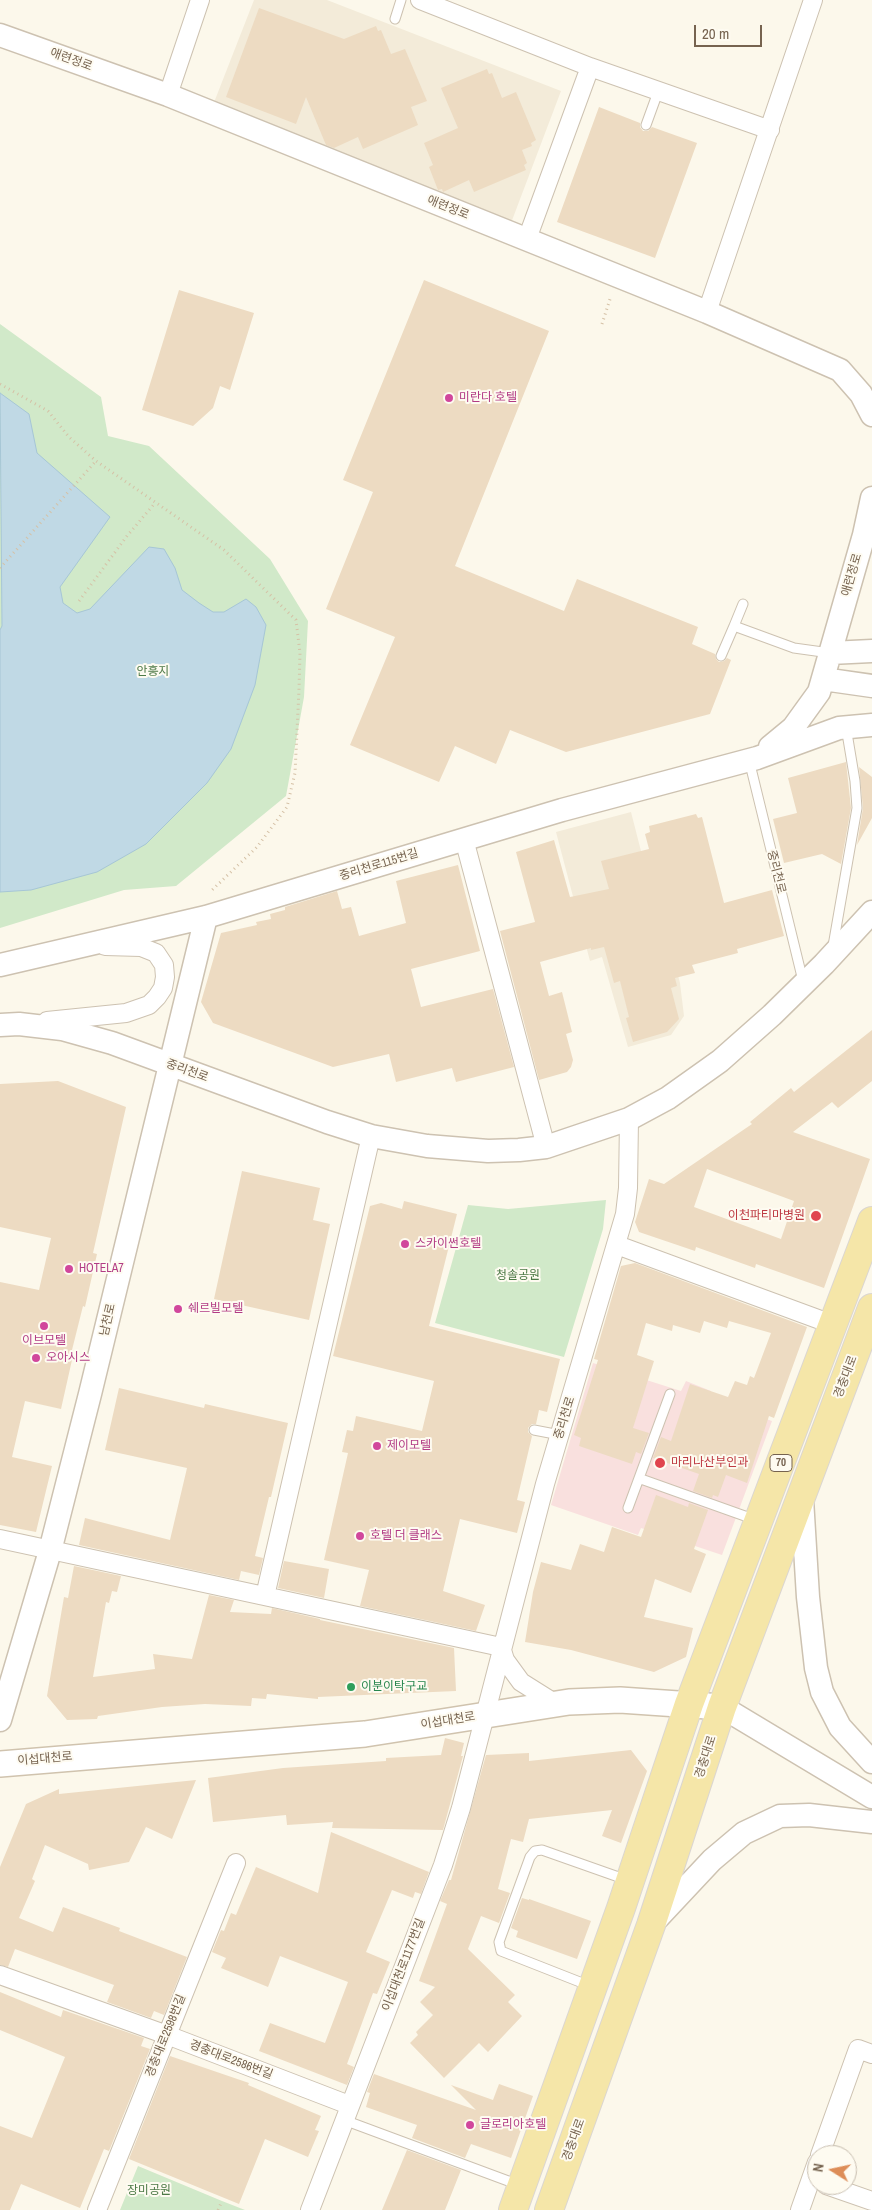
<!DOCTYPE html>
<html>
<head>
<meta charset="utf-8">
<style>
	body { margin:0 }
	#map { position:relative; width:872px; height:2210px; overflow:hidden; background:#fcf8eb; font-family:"Archivo Narrow",sans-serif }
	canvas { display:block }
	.north { position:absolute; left:807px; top:2145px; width:50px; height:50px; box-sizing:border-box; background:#fefbf1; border:1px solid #c8beb0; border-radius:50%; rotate:280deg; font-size:14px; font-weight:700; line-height:20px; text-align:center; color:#76634f }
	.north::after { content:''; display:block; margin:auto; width:18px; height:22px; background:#dd8d58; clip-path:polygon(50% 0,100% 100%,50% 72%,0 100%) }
	.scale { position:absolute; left:694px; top:25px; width:68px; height:22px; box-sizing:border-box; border:2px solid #76634f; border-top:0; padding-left:6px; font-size:15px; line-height:18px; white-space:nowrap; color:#76634f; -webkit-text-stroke:4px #fefbf1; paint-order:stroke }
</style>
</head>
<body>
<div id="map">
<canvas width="872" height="2210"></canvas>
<div class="north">N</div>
<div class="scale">20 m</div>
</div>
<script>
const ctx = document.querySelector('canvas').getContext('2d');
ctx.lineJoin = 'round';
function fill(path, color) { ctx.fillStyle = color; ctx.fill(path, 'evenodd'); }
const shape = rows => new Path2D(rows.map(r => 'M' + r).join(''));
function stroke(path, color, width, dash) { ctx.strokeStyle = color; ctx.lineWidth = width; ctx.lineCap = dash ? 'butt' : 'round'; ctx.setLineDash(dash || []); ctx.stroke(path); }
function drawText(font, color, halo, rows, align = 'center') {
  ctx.font = font + ' "Archivo Narrow","Noto Sans KR",sans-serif'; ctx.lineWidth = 4; ctx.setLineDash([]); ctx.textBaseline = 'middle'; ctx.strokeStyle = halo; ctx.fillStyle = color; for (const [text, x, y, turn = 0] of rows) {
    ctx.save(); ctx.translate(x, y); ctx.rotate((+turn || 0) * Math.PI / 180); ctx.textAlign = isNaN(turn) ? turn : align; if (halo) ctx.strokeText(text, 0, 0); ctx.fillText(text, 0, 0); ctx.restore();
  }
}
fill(shape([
	[254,0,327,0,561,91,511,223,213,105],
	[631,812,663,937,668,937,680,983,684,1016,671,1035,628,1047,602,957,590,961,556,832]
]), '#f3ebd9');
fill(shape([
	[593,1363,681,1391,686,1381,711,1391,708,1399,772,1421,722,1555,641,1528,638,1535,551,1505]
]), '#f9e0de');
fill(shape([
	[0,324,101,397,108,436,149,446,270,559,308,621,304,697,286,796,176,886,124,890,0,928],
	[606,1200,603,1229,564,1357,435,1323,468,1205,508,1209],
	[138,2166,222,2201,245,2210,120,2210]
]), '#d1e9c9');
const water = shape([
	[0,393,29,414,37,453,110,517,60,587,63,603,77,613,90,609,149,547,164,549,175,568,182,590,199,603,213,612,224,612,246,599,256,607,266,625,255,685,231,749,207,783,146,844,97,872,31,890,0,892,0,630,2,626,0,393]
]);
fill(water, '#c0d9e5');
stroke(water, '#a6c6d6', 1);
fill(shape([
	[259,8,344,39,376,26,378,31,381,30,391,54,405,49,427,101,411,107,418,125,363,149,358,137,334,148,326,145,306,97,296,124,226,97],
	[487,69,489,74,492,73,502,98,516,92,536,140,531,143,532,146,522,150,527,163,524,165,526,170,474,192,469,180,443,192,442,189,438,190,429,167,433,165,424,143,458,128,441,88],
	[599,107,640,123,640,127,643,131,648,131,652,127,697,143,655,258,557,222],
	[424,280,549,331,455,566,564,611,577,579,698,627,692,644,715,654,716,659,719,662,724,661,727,658,731,660,710,714,566,752,510,730,496,764,455,746,439,782,350,745,395,637,326,609,373,492,343,480],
	[179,290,254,313,230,390,220,386,213,408,193,426,142,410],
	[846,762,851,808,841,864,822,854,784,863,773,819,797,813,788,778],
	[859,767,872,777,872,818,857,845,863,808],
	[696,814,698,818,702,817,724,903,772,890,784,936,737,949,738,953,692,965,695,973,675,978,677,986,671,988,679,1019,667,1032,633,1042,626,1018,629,1017,620,981,614,983,604,947,591,950,591,948,540,962,549,996,562,992,572,1032,566,1034,573,1060,571,1067,567,1072,539,1080,500,931,535,922,516,852,554,840,570,897,609,889,601,861,649,849,645,834,650,832,649,826],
	[458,865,480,951,411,969,421,1007,493,989,514,1067,456,1082,452,1068,396,1082,389,1054,333,1067,213,1023,201,1002,221,933,257,925,256,922,271,919,270,914,285,910,285,907,337,891,342,909,351,907,359,936,406,923,396,881],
	[872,1030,872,1081,838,1108,832,1102,793,1132,870,1159,824,1288,756,1264,755,1268,696,1247,695,1251,639,1232,635,1222,649,1179,664,1184,752,1124,750,1122,791,1088,794,1092],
	[707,1169,794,1201,781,1239,694,1207],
	[58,1081,126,1107,93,1253,97,1254,85,1307,83,1306,72,1350,74,1351,61,1409,25,1401,12,1457,52,1466,36,1532,0,1525,0,1282,39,1290,51,1238,0,1227,0,1084],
	[242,1171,320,1188,313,1220,330,1224,309,1320,214,1299],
	[404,1201,457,1214,429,1326,560,1359,547,1412,539,1410,536,1424,532,1424,528,1428,528,1432,532,1436,517,1500,525,1502,517,1533,460,1519,443,1591,485,1605,476,1631,360,1606,369,1570,324,1560,348,1453,342,1452,347,1430,353,1431,356,1416,422,1431,434,1381,333,1356,370,1206,381,1203,402,1209],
	[635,1263,807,1327,774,1418,769,1416,747,1483,726,1475,718,1497,713,1495,712,1498,693,1491,699,1474,653,1458,661,1437,671,1441,690,1384,728,1397,735,1381,747,1385,750,1376,754,1378,771,1333,729,1321,727,1328,704,1321,700,1333,673,1325,672,1331,646,1323,637,1355,654,1361,633,1428,649,1433,641,1454,636,1452,632,1464,579,1446,581,1438,574,1435,598,1360,594,1359,621,1266],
	[119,1388,204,1408,205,1404,288,1423,271,1497,269,1497,255,1556,263,1558,259,1575,241,1571,239,1580,79,1545,85,1518,170,1540,187,1468,105,1450],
	[656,1495,688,1507,689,1503,708,1510,694,1549,706,1554,691,1593,655,1579,644,1617,693,1628,686,1657,654,1672,571,1650,525,1642,533,1592,541,1562,571,1570,580,1544,604,1552,612,1527,641,1537],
	[284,1561,329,1569,324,1598,278,1588],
	[74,1566,121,1576,117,1592,112,1591,109,1603,106,1602,93,1677,155,1669,153,1654,192,1659,209,1595,234,1600,230,1612,271,1614,272,1608,320,1619,320,1620,454,1648,456,1691,318,1697,318,1699,267,1694,266,1699,252,1698,251,1706,205,1704,162,1707,98,1716,97,1719,67,1720,47,1696,64,1597,68,1598],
	[445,1738,464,1743,461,1756,463,1756,443,1830,332,1828,333,1822,287,1825,286,1815,213,1822,208,1778,283,1768,386,1761,386,1758,441,1755],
	[631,1750,647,1771,621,1843,602,1836,612,1810,529,1819,523,1842,511,1839,498,1889,510,1893,499,1923,481,1916,468,1949,515,1995,508,2002,522,2016,488,2052,479,2043,444,2078,410,2043,418,2035,416,2032,433,2015,420,2002,435,1987,419,1981,447,1904,440,1901,449,1880,451,1880,486,1755,529,1753,529,1761],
	[196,1780,172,1839,146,1827,129,1862,89,1870,88,1864,45,1845,32,1879,35,1881,19,1918,53,1932,63,1907,120,1928,119,1931,187,1957,164,2015,154,2011,151,2018,107,2002,114,1985,15,1949,8,1967,0,1965,0,1867,26,1804,59,1789,59,1794],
	[331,1832,429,1872,421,1894,415,1892,413,1898,392,1890,366,1952,390,1962,377,1994,373,1993,347,2064,354,2067,347,2085,259,2051,270,2023,325,2043,348,1982,280,1956,268,1987,221,1968,226,1958,212,1952,221,1930,224,1931,231,1913,236,1915,256,1867,318,1893],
	[522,1898,529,1900,529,1899,591,1921,577,1959,516,1937,518,1931,511,1928],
	[0,1992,61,2017,63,2010,144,2038,141,2046,150,2049,109,2151,104,2149,80,2208,21,2184,10,2210,0,2210,0,2126,32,2138,65,2057,0,2030],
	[170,2056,249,2083,248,2085,321,2116,315,2130,319,2131,308,2157,265,2139,239,2204,129,2159],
	[374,2074,476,2110,451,2085,493,2100,499,2084,533,2096,511,2158,471,2144,465,2158,412,2138,417,2125,366,2107,370,2093,367,2092],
	[407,2150,461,2170,445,2210,382,2210]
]), '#eddbc2');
const service = shape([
	[395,19,401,0],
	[646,125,658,92],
	[743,604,734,626,794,648,830,653],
	[721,656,734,626],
	[749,760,803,981],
	[833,946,857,808,855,781,846,727],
	[534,1430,560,1435],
	[641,1479,756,1520],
	[628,1508,670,1394],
	[590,1986,501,1951,499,1942,530,1857,535,1851,542,1850,627,1880],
	[344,2120,519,2185]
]);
const minor = shape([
	[420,0,590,67,770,130],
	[168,95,200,0],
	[527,239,590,67],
	[707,312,813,0],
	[464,839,546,1147],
	[47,1021,126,1013,149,1005,157,997,163,988,165,977,164,965,156,953,141,947,105,946],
	[617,1245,834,1325],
	[0,1539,501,1647],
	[265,1596,371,1136],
	[501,1647,505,1660,521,1682,556,1704],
	[0,1975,167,2035,349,2105],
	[820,2155,858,2049,872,2054],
	[826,2185,872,2201],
	[97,2210,236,1863],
	[310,2210,443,1865,461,1808,545,1484,625,1214,628,1188,629,1119],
	[800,2210,817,2162]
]);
const tertiary = shape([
	[0,35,168,95,707,312,840,370,861,394,872,415],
	[830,653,872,651],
	[823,679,872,686],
	[770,747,793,728,819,692,864,535,872,498],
	[0,965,206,917,562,810,757,758,839,728,872,725],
	[0,1025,19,1024,62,1029,112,1043,327,1122,371,1136,427,1146,488,1151,519,1150,546,1147,629,1119,668,1098,720,1061,772,1015,824,964,872,912],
	[802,1499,808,1597,816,1668,822,1692,840,1727,872,1762],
	[722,1707,872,1797],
	[0,1720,50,1551,90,1394,206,917],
	[652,1924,712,1860,744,1833,780,1816,809,1815,872,1822]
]);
const secondary = shape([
	[0,1764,365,1734,569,1702,620,1700,722,1707]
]);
const primary = shape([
	[513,2210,621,1908,689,1704,872,1221],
	[549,2210,651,1925,722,1707,872,1308]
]);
stroke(service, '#cdc2b1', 11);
stroke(minor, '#cdc2b1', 20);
stroke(tertiary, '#cdc2b1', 25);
stroke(secondary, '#d0c3ae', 28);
stroke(primary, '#dbd6d1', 30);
stroke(shape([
	[602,324,611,296],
	[0,384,48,411,69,437,96,461,224,550,296,620,300,653,299,690,295,773,287,807,257,847,210,892],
	[0,568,96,461],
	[79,601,127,536,155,503],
	[218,2210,222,2201]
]), '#d5c1a6', 3, [1, 4]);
stroke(service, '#fff', 9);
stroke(minor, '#fff', 18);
stroke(tertiary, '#fff', 22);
stroke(secondary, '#fff', 25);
stroke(primary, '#f5e6a8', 28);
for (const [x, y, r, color] of [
	[449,398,5,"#d1479c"],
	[816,1216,6,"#e0444e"],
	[405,1244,5,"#d1479c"],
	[69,1269,5,"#d1479c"],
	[178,1309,5,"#d1479c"],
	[44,1326,5,"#d1479c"],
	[36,1358,5,"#d1479c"],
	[377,1446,5,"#d1479c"],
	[660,1463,6,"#e0444e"],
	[360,1536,5,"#d1479c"],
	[351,1687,5,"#2e9e5b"],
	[470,2125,5,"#d1479c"]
]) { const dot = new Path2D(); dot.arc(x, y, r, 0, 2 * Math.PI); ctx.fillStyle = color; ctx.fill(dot); stroke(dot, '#fefbf1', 2); }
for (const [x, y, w] of [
	[781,1463,22]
]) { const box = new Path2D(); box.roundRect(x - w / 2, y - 8.5, w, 17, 4); ctx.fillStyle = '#fefbf1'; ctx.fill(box); stroke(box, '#76634f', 1); }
drawText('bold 11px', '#76634f', null, [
	["70",781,1463]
]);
drawText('12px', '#76634f', '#fefbf1', [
	["애련정로",71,60,20],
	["애련정로",448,208,22],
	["애련정로",852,575,-74],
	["중리천로115번길",379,865,-17],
	["중리천로",776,872,76],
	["중리천로",187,1071,20],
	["남천로",108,1320,-77],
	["경충대로",846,1377,-69],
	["중리천로",565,1418,-73],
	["이섭대천로",448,1721,-9],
	["경충대로",706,1757,-72],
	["이섭대천로",45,1759,-5],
	["이섭대천로1177번길",404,1965,-69],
	["경충대로2598번길",166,2036,-68],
	["경충대로2586번길",231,2060,21],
	["경충대로",574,2140,-70]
]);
drawText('12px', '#b23c85', '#fefbf1', [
	["미란다 호텔",459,398],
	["스카이썬호텔",415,1244],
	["HOTELA7",79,1269],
	["쉐르빌모텔",188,1309],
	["이브모텔",44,1341,"center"],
	["오아시스",46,1358],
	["제이모텔",387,1446],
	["호텔 더 클래스",370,1536],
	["글로리아호텔",480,2125]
], 'left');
drawText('12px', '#4d7a47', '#fefbf1', [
	["안흥지",153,672],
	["청솔공원",518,1276],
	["장미공원",149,2191]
]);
drawText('12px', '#be3a42', '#fefbf1', [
	["이천파티마병원",805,1216],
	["마리나산부인과",671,1463,"left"]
], 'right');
drawText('12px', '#27864d', '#fefbf1', [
	["이분이탁구교",361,1687]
], 'left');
</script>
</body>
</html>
